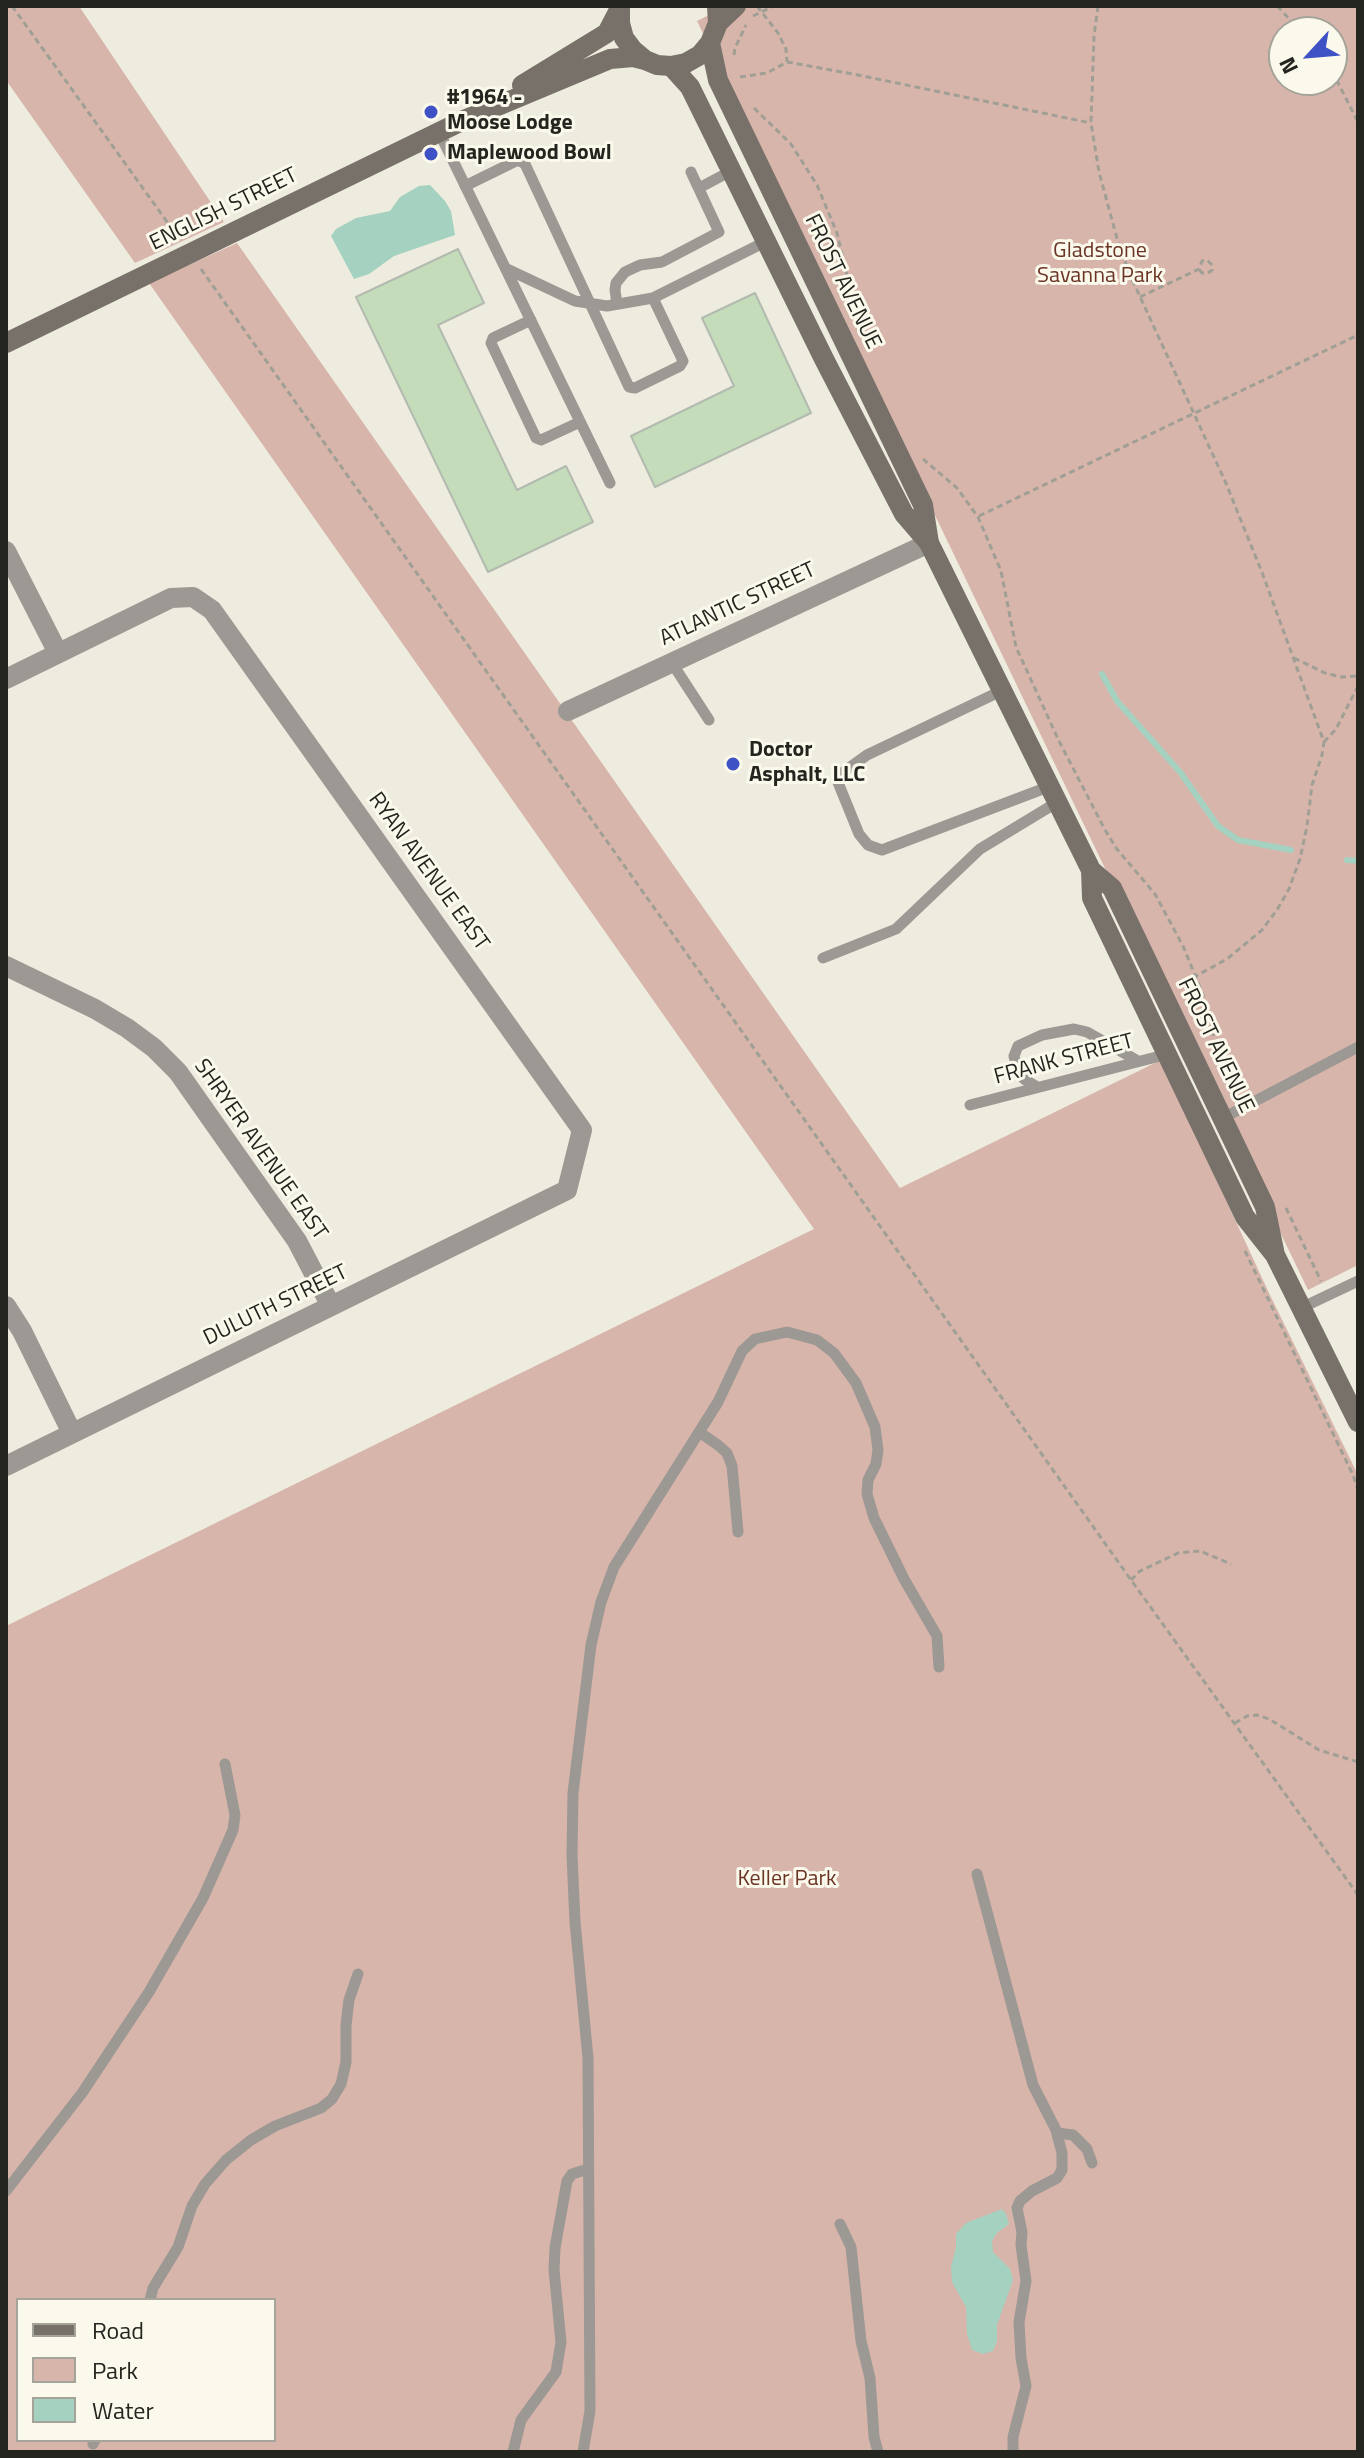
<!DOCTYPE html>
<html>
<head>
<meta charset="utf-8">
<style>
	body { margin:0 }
	#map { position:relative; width:1364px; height:2458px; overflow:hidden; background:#edecde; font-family:"Titillium Web",sans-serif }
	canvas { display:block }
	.frame { position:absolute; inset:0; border:8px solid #252520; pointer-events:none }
	.legend { position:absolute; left:16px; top:2298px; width:260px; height:144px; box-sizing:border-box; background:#faf9ec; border:2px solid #a5a49a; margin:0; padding:10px 14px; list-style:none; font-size:24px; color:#252520 }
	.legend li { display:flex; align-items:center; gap:16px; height:40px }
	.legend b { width:40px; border:2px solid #a5a49a }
	.north { position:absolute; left:1268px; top:16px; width:80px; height:80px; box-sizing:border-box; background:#faf9ec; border:2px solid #a5a49a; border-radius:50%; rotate:244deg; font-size:22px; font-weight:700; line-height:32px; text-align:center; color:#252520 }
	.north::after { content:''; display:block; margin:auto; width:28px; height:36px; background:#3f52c5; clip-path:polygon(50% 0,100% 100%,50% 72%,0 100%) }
</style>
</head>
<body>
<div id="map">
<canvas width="1364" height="2458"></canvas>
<div class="frame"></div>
<ul class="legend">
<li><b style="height:10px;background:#77716a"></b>Road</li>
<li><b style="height:22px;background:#d8b5ab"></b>Park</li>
<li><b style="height:22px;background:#a5d1c1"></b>Water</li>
</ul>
<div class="north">N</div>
</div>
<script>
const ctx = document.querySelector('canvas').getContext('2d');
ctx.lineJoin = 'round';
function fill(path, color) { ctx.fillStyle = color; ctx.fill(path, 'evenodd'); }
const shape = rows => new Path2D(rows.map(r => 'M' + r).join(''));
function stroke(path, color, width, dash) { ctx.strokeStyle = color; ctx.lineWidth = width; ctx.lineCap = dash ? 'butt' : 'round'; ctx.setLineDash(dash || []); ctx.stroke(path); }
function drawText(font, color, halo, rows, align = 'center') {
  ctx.font = font + ' "Titillium Web",sans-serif'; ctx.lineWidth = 6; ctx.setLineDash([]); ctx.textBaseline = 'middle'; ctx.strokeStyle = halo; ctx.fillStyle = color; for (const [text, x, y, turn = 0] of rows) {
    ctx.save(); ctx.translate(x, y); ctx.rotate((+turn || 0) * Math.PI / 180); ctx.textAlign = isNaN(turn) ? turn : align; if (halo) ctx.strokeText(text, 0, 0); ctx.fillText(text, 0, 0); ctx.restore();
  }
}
fill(shape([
	[6,6,79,6,224,222,135,263,6,80],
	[727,6,1358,6,1358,1265,1308,1290,697,21],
	[1284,32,1332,32,1332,80,1284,80],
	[237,243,900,1188,1161,1060,1269,1293,1358,1475,1358,2452,6,2452,6,1626,814,1229,149,283],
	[18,2300,274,2300,274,2440,18,2440]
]), '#d8b5ab');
fill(shape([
	[430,185,445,201,451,211,455,235,394,256,369,274,354,279,331,236,336,229,356,218,390,211,400,197,419,186],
	[1002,2209,1006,2214,1009,2224,997,2233,992,2241,993,2252,1010,2269,1013,2280,997,2325,997,2341,993,2351,983,2354,972,2350,967,2334,966,2307,952,2282,951,2266,956,2248,956,2234,966,2223]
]), '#a5d1c1');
stroke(shape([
	[1102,674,1117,701,1180,772,1218,826,1238,840,1291,850],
	[1347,860,1358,861]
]), '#a5d1c1', 6);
const building = shape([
	[458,249,484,303,438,325,517,490,566,466,593,522,488,572,356,297,458,249],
	[755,293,811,413,655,487,631,436,734,386,702,318,755,293]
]);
fill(building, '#c4dcba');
stroke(building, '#b3bbb0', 2);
stroke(shape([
	[12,6,178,237],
	[757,6,778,33,786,49,787,62],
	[1098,6,1094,36,1091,123,1099,172,1118,242,1130,275,1225,481,1263,575,1324,742,1322,755,1312,785,1307,826,1300,859,1289,889,1277,910,1262,930,1227,959,1196,976],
	[1277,6,1302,32],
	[753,16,774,6],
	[734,55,735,48,746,25],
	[1332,71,1358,122],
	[740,77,767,73,787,62,853,74,1091,123],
	[754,108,791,144,817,185,837,233,858,322],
	[201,269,1131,1580,1358,1895],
	[1140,297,1199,269,1202,261,1207,260,1212,265,1212,270,1208,273,1202,273,1199,269],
	[923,459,957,488,978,517,1001,571,1016,647,1059,741,1104,828,1116,848,1155,894,1183,946,1208,1007,1218,1060],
	[979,516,1358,335],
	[1294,658,1325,673,1341,677,1358,676],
	[1324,742,1336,729,1358,686],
	[1286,1208,1321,1281],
	[1245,1251,1353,1475,1358,1490],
	[1131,1580,1140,1571,1178,1553,1200,1551,1231,1564],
	[1235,1723,1247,1716,1257,1715,1269,1719,1319,1750,1358,1762]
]), '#a09f95', 3, [6, 4]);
stroke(shape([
	[439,132,610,483],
	[465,186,518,160,525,164,629,387,635,388,680,366,683,361,653,298],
	[699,188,731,171],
	[507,269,575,301,607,306,653,298,767,241],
	[617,304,615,290,616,283,625,272,640,265,662,262,719,232,691,172],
	[531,320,493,338,491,343,536,438,541,440,580,422],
	[672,663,709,720],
	[1001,691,867,755,838,776,837,780,859,834,868,845,882,850,1048,787],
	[823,958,896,929,980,849,1056,803],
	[1037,1087,1024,1079,1018,1071,1014,1056,1018,1046,1042,1035,1074,1029,1087,1032,1138,1061],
	[970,1105,1168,1054],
	[1223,1118,1358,1047],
	[1301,1308,1358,1281],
	[699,1432,718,1445,727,1453,732,1466,738,1532],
	[977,1874,1033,2085,1056,2130,1062,2153,1062,2170,1057,2178,1032,2191,1020,2201,1017,2208,1022,2232,1021,2245,1026,2281,1019,2322,1021,2358,1026,2386,1013,2437,1013,2452],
	[1057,2133,1073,2135,1087,2149,1092,2163],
	[6,2191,82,2093,149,1992,203,1898,233,1830,235,1815,225,1764],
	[840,2224,851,2247,861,2341,870,2378,874,2437,878,2452],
	[150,2300,153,2288,178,2247,192,2206,205,2184,226,2160,251,2140,275,2126,321,2108,332,2099,341,2084,346,2062,346,2025,349,2000,358,1974],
	[93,2444,95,2440],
	[513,2452,521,2420,556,2372,561,2342,554,2270,555,2248,567,2181,572,2174,588,2169],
	[583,2452,590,2411,588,2058,575,1922,572,1855,573,1793,591,1645,601,1602,614,1567,718,1402,742,1351,755,1339,787,1332,817,1340,834,1353,856,1383,875,1427,878,1450,876,1464,868,1480,867,1494,874,1518,904,1579,937,1636,939,1667]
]), '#9c9894', 11);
stroke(shape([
	[6,551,58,653],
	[6,679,171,598,193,597,212,610,582,1130,567,1190,6,1466],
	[568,711,929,543],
	[6,966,95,1009,127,1028,154,1048,178,1072,297,1241,331,1306],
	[6,1306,22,1331,72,1433]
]), '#9c9894', 20);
stroke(shape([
	[620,6,620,23,624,38,633,50,645,60,657,65,671,66,686,63,700,55,710,43,718,23,717,6],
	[718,23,736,6],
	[710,43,718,80,923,505,929,543],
	[671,66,690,87,824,359,904,514,929,543,1091,870,1112,888,1265,1207,1275,1255],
	[522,85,607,33,620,8],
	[6,343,464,120,610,59,633,57,645,60],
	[1091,870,1092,898,1245,1217,1275,1255,1358,1422]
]), '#77716a', 20);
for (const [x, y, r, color] of [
	[431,112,8,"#3f52c5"],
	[431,154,8,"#3f52c5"],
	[733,764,8,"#3f52c5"]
]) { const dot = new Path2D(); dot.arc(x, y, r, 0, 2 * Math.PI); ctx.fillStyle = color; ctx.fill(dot); stroke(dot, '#faf9ec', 3); }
drawText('bold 22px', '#252520', '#faf9ec', [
	["#1964 -",447,99],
	["Moose Lodge",447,124],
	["Maplewood Bowl",447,154],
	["Doctor",749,751],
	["Asphalt, LLC",749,776]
], 'left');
drawText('22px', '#252520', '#faf9ec', [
	["ENGLISH STREET",224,210,-26],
	["FROST AVENUE",842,282,64],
	["ATLANTIC STREET",738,605,-25],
	["RYAN AVENUE EAST",428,872,54],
	["FROST AVENUE",1215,1046,64],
	["FRANK STREET",1064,1060,-15],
	["SHRYER AVENUE EAST",260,1150,55],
	["DULUTH STREET",276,1306,-26]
]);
drawText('22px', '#6b3525', '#faf9ec', [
	["Gladstone",1100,252],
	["Savanna Park",1100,277],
	["Keller Park",787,1880]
]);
</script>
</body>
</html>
